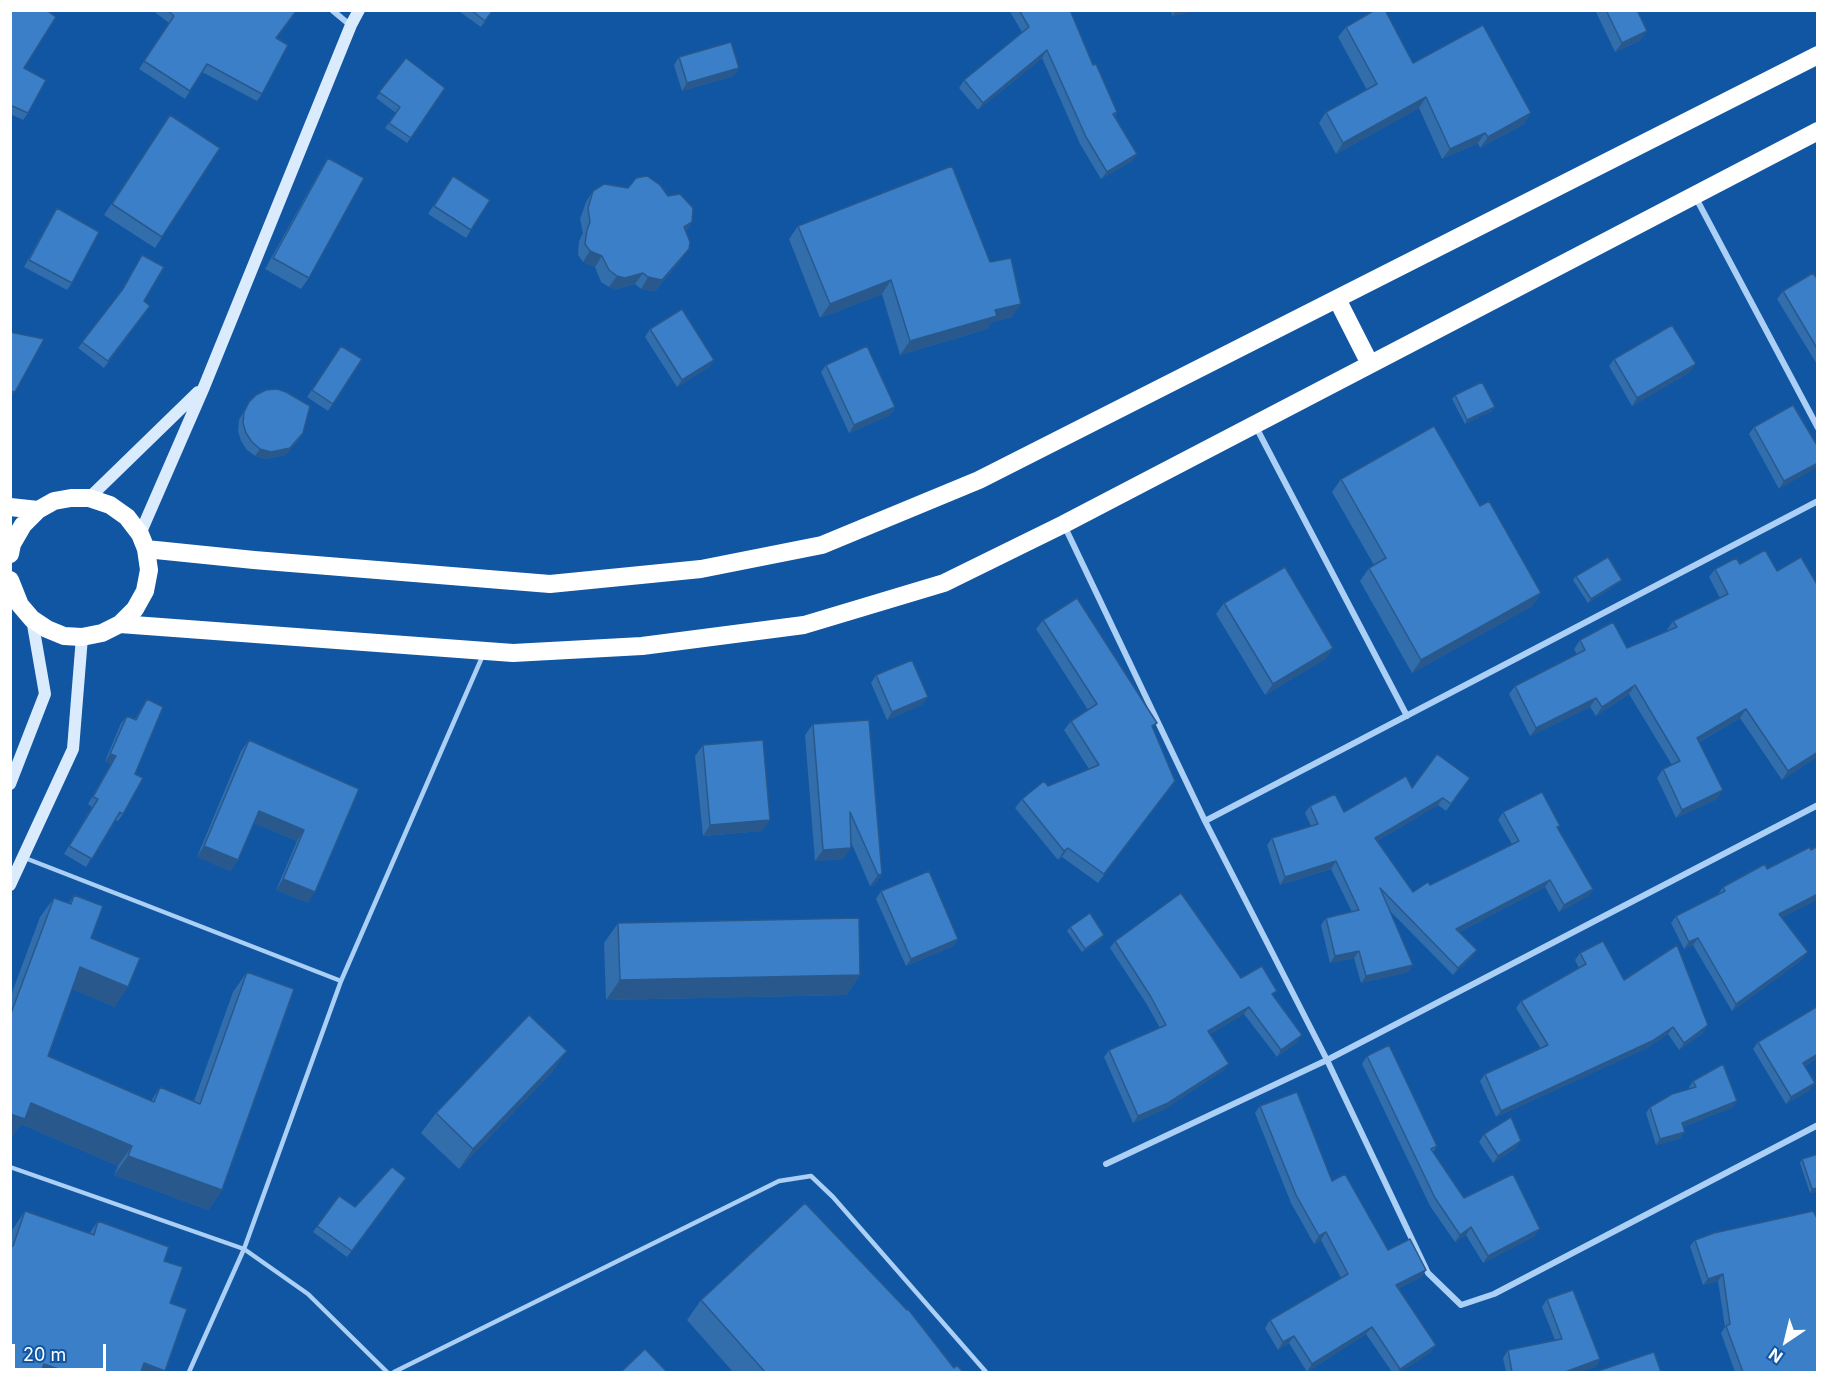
<!DOCTYPE html>
<html>
<head>
<meta charset="utf-8">
<style>
	body { margin:0 }
	#map { position:relative; width:1828px; height:1383px; overflow:hidden; background:#1156a2; font-family:Inter,sans-serif }
	canvas { display:block }
	.frame { position:absolute; inset:0; border:12px solid #fff; pointer-events:none }
	.north { position:absolute; left:1756px; top:1311px; width:60px; height:60px; -webkit-text-stroke:4px #1156a2; paint-order:stroke; rotate:215deg; font-size:16px; font-weight:700; line-height:24px; text-align:center; color:#fff }
	.north::after { content:''; display:block; margin:auto; width:21px; height:27px; background:#fff; clip-path:polygon(50% 0,100% 100%,50% 72%,0 100%) }
	.scale { position:absolute; left:12px; top:1344px; width:94px; height:27px; box-sizing:border-box; border:3px solid #fff; border-top:0; padding-left:8px; font-size:18px; line-height:21px; white-space:nowrap; color:#fff; -webkit-text-stroke:4px #1156a2; paint-order:stroke }
</style>
</head>
<body>
<div id="map">
<canvas width="1828" height="1383"></canvas>
<div class="frame"></div>
<div class="north">N</div>
<div class="scale">20 m</div>
</div>
<script>
const ctx = document.querySelector('canvas').getContext('2d');
ctx.lineJoin = 'round';
const shape = rows => new Path2D(rows.map(r => 'M' + r).join(''));
function stroke(path, color, width, dash) { ctx.strokeStyle = color; ctx.lineWidth = width; ctx.lineCap = dash ? 'butt' : 'round'; ctx.setLineDash(dash || []); ctx.stroke(path); }
function fill(path, color) { ctx.fillStyle = color; ctx.fill(path, 'evenodd'); }
stroke(shape([
	[25,858,341,981],
	[10,1167,244,1249,308,1294,387,1372],
	[189,1372,244,1249,341,981,483,655],
	[394,1372,779,1181,811,1176,833,1197,986,1372]
]), '#abcff5', 4.5);
stroke(shape([
	[332,10,350,25],
	[1696,198,1818,428],
	[1256,427,1407,716],
	[1064,525,1205,821,1327,1060,1428,1273,1461,1305,1494,1294,1818,1125],
	[1205,821,1818,501],
	[1106,1164,1327,1060,1818,805]
]), '#abcff5', 6);
stroke(shape([
	[89,498,198,392],
	[140,534,204,387,351,25,359,10],
	[10,784,45,694,32,619],
	[10,885,73,749,82,637]
]), '#dbebfe', 12);
stroke(shape([
	[1337,299,1370,364],
	[10,507,38,510],
	[146,549,254,560,550,584,701,569,822,545,979,480,1818,55],
	[10,554,12,544,23,525,38,510,54,501,71,498,89,498,110,505,127,517,140,534,146,549,149,570,145,591,135,609,120,624,102,633,82,637,64,636,47,629,32,619,20,605,10,580],
	[120,624,513,653,642,646,804,625,944,583,1064,524,1818,131]
]), '#fff', 18);
fill(shape([
	[10,10,24,68,28,113,23,120,10,114],
	[152,10,297,10,277,38,262,94,257,101,202,72,185,99,139,69,169,23],
	[462,10,493,10,481,27,460,12],
	[1009,10,1070,10,1093,65,1117,112,1115,116,1137,154,1132,161,1101,179,1080,144,1042,58,978,110,959,88,964,80,1022,32],
	[1171,10,1199,10,1172,16],
	[1595,10,1637,10,1641,40,1615,52],
	[1346,27,1413,63,1524,124,1480,148,1478,143,1442,159,1419,108,1336,154,1319,123,1326,112,1367,90,1338,37],
	[679,57,739,68,733,76,682,91,674,65],
	[406,58,445,88,407,143,385,128,396,113,376,98],
	[170,115,162,237,155,248,104,215],
	[328,158,309,278,301,289,265,269,321,169],
	[447,184,471,230,466,238,428,214],
	[593,191,668,196,692,222,686,231,681,260,655,291,641,289,635,284,617,289,609,287,601,282,595,267,583,262,578,255,579,241,583,233,580,219,586,202],
	[57,208,72,283,67,290,24,267,52,216],
	[798,226,990,262,1012,317,992,322,987,329,900,355,882,294,820,318,789,239],
	[142,255,144,301,150,306,104,368,78,348,120,293],
	[1818,280,1818,366,1777,299,1783,291],
	[650,329,714,360,709,367,677,387,645,337],
	[341,346,362,359,328,411,307,397],
	[1614,359,1690,372,1632,406,1609,366],
	[826,365,895,407,890,415,849,433,821,372],
	[1455,395,1492,411,1465,424,1452,399],
	[249,402,303,433,298,441,285,455,266,459,255,456,247,450,241,441,238,431,239,420],
	[1754,427,1818,447,1779,489,1749,434],
	[1341,479,1480,506,1541,593,1532,606,1412,673,1360,581,1369,568,1374,565,1332,492],
	[1740,564,1777,571,1818,586,1818,756,1782,780,1740,718,1699,742,1717,799,1676,818,1657,778,1663,769,1672,765,1629,694,1596,716,1590,707,1530,736,1509,694,1515,686,1577,655,1574,649,1580,640,1627,648,1668,631,1667,630,1673,621,1720,598,1709,577,1715,569],
	[1576,576,1622,580,1619,583,1588,603,1573,580],
	[1224,603,1333,648,1325,659,1265,695,1216,614],
	[1043,620,1153,729,1175,781,1098,883,1062,857,1058,860,1015,808,1022,799,1089,769,1064,730,1071,721,1088,710,1036,629],
	[876,675,923,704,887,720,871,683],
	[147,699,135,774,123,814,118,821,115,820,86,867,64,854,92,807,88,804,111,764,105,761,121,723,127,716,135,719],
	[813,724,882,874,874,885,870,886,851,842,843,859,815,861,805,735],
	[249,740,359,789,308,903,276,890,297,841,254,823,238,860,230,871,197,857,241,751],
	[703,745,762,831,703,836,695,756],
	[1470,778,1446,811,1438,805,1377,841,1413,892,1430,885,1512,844,1498,820,1503,812,1560,826,1558,829,1593,889,1588,896,1559,912,1545,887,1459,932,1477,950,1472,957,1453,975,1389,910,1413,965,1408,972,1361,983,1354,958,1330,963,1321,925,1326,918,1352,912,1331,869,1280,885,1267,845,1272,838,1311,826,1305,813,1310,806,1344,812,1412,788],
	[1818,846,1818,899,1782,917,1803,959,1732,1011,1693,945,1684,949,1671,923,1676,916,1718,894,1723,887,1767,869,1811,850],
	[881,891,958,939,953,946,906,966,876,899],
	[74,895,91,938,115,1007,72,989,48,1056,151,1101,160,1087,194,1101,233,992,247,972,222,1190,208,1210,114,1175,118,1166,21,1124,10,1139,10,998,40,917,54,898,69,903],
	[618,923,860,975,846,995,606,1000,604,943],
	[1070,927,1102,939,1082,952,1067,931],
	[1115,941,1241,978,1273,996,1297,1042,1277,1057,1244,1014,1210,1034,1224,1070,1163,1110,1133,1123,1104,1057,1109,1050,1160,1028,1146,1003,1110,948],
	[1580,953,1624,980,1704,1032,1679,1050,1668,1034,1647,1048,1496,1117,1480,1081,1485,1074,1541,1049,1516,1008,1521,1001,1579,968,1575,960],
	[1818,1006,1818,1058,1805,1066,1810,1090,1786,1104,1753,1049,1758,1042],
	[1367,1056,1437,1146,1433,1152,1464,1198,1535,1236,1483,1263,1466,1235,1455,1242,1430,1206,1362,1064],
	[553,1071,459,1169,421,1133,436,1113],
	[1693,1081,1737,1101,1733,1107,1683,1127,1681,1138,1656,1145,1646,1113,1650,1107,1690,1089,1689,1087],
	[1260,1106,1332,1181,1388,1250,1426,1270,1421,1277,1399,1288,1431,1352,1400,1372,1392,1372,1366,1334,1307,1372,1289,1343,1278,1350,1265,1328,1270,1320,1341,1278,1321,1240,1314,1244,1291,1203,1255,1113],
	[1484,1134,1516,1148,1493,1163,1479,1142],
	[1818,1154,1818,1191,1810,1193,1800,1163,1802,1159],
	[406,1178,347,1257,313,1232,339,1196,355,1207],
	[25,1211,89,1234,98,1221,169,1247,10,1372,10,1233],
	[1695,1240,1818,1372,1735,1372,1721,1333,1725,1327,1718,1281,1703,1285,1690,1246],
	[1547,1299,1600,1359,1595,1367,1579,1372,1506,1372,1503,1358,1508,1350,1555,1340,1542,1307],
	[701,1300,954,1368,963,1372,733,1372,687,1320]
]), '#326dac');
fill(shape([
	[1176,10,1199,10,1172,16],
	[1647,31,1641,40,1615,52,1622,43],
	[1047,50,1042,58,978,110,983,103],
	[739,68,733,76,682,91,687,83],
	[1426,97,1419,108,1336,154,1343,143],
	[1531,113,1524,124,1480,148,1488,137],
	[1485,133,1478,143,1442,159,1450,149],
	[1137,154,1132,161,1101,179,1107,172],
	[692,222,684,233,684,227],
	[689,249,681,260,655,291,641,289,648,277],
	[590,251,602,256,595,267,583,262],
	[643,273,635,284,617,289,609,287,617,276],
	[891,280,882,294,820,318,830,304],
	[1021,304,1012,317,992,322,987,329,900,355,910,341,995,310],
	[714,360,709,367,677,387,682,380],
	[1696,364,1690,372,1632,406,1637,398],
	[10,391,15,392,10,398],
	[895,407,890,415,849,433,854,425],
	[1495,407,1492,411,1465,424,1467,420],
	[303,433,298,441,285,455,266,459,255,456,260,449],
	[1818,463,1818,467,1779,489,1784,481],
	[1622,580,1619,583,1588,603,1591,599],
	[1541,593,1532,606,1412,673,1421,660],
	[1333,648,1325,659,1265,695,1273,684],
	[1635,685,1629,694,1596,716,1602,707],
	[928,697,923,704,887,720,892,712],
	[1596,698,1590,707,1530,736,1536,728],
	[1746,709,1740,718,1691,746,1697,738],
	[1818,752,1818,756,1782,780,1788,771],
	[110,754,116,756,111,764,105,761],
	[1723,790,1717,799,1676,818,1682,810],
	[1443,798,1438,805,1370,845,1375,838],
	[259,811,304,830,297,841,251,822],
	[770,820,762,831,703,836,710,825],
	[204,846,238,860,230,871,197,857],
	[851,848,843,859,815,861,823,850],
	[1068,848,1062,857,1058,860,1064,851],
	[1336,861,1331,869,1280,885,1285,877],
	[882,874,874,885,870,886,878,875],
	[283,879,315,892,308,903,276,890],
	[1550,880,1545,887,1451,936,1456,929],
	[1593,889,1588,896,1559,912,1564,905],
	[1818,894,1818,899,1774,921,1779,914],
	[1104,935,1102,939,1082,952,1085,949],
	[1698,938,1693,945,1684,949,1689,942],
	[958,939,953,946,906,966,911,959],
	[1477,950,1472,957,1453,975,1458,968],
	[1359,951,1354,958,1330,963,1335,956],
	[1808,952,1803,959,1732,1011,1736,1004],
	[1413,965,1408,972,1361,983,1366,976],
	[80,967,128,987,115,1007,67,987],
	[860,975,846,995,606,1000,620,980],
	[1249,1007,1244,1014,1203,1038,1208,1031],
	[1708,1025,1704,1032,1679,1050,1684,1043],
	[1673,1027,1668,1034,1647,1048,1496,1117,1501,1111],
	[1302,1035,1297,1042,1277,1057,1281,1050],
	[567,1051,553,1071,459,1169,473,1149],
	[1818,1054,1818,1058,1798,1070,1803,1063],
	[1229,1064,1224,1070,1163,1110,1133,1123,1138,1116],
	[1815,1083,1810,1090,1786,1104,1791,1097],
	[1737,1101,1733,1107,1678,1129,1682,1123],
	[31,1103,132,1146,118,1166,21,1124,10,1139,10,1114],
	[1685,1132,1681,1138,1656,1145,1660,1139],
	[1521,1141,1516,1148,1493,1163,1498,1156],
	[128,1156,222,1190,208,1210,114,1175],
	[1818,1188,1818,1191,1810,1193,1812,1189],
	[1471,1227,1466,1235,1455,1242,1460,1235],
	[1540,1229,1535,1236,1483,1263,1488,1256],
	[1326,1232,1321,1240,1314,1244,1319,1236],
	[1426,1270,1421,1277,1391,1292,1396,1285],
	[1723,1274,1718,1281,1703,1285,1708,1279],
	[1372,1327,1366,1334,1307,1372,1312,1364],
	[1294,1336,1289,1343,1278,1350,1283,1342],
	[1436,1345,1431,1352,1400,1372,1397,1372,1400,1369],
	[1600,1359,1595,1367,1579,1372,1565,1372],
	[144,1363,165,1371,163,1372,137,1372],
	[44,1364,67,1372,38,1372]
]), '#29598c');
const building = shape([
	[10,10,46,10,56,17,24,68,46,80,28,113,10,105,10,10],
	[167,10,297,10,276,38,288,45,262,94,207,64,190,91,144,61,174,16,167,10],
	[471,10,493,10,485,21,471,10],
	[1019,10,1070,10,1093,65,1096,64,1117,112,1113,114,1137,154,1107,172,1086,137,1047,50,983,103,964,80,1029,27,1019,10],
	[1375,10,1385,10,1413,63,1483,25,1531,113,1488,137,1485,133,1450,149,1426,97,1343,143,1326,112,1377,84,1346,27,1375,10],
	[1606,10,1637,10,1647,31,1622,43,1606,10],
	[731,42,739,68,687,83,679,57,731,42],
	[406,58,445,88,411,138,389,123,400,107,379,92,406,58],
	[170,115,220,148,162,237,112,204,170,115],
	[328,158,364,178,309,278,273,258,328,158],
	[952,166,990,262,1011,258,1021,304,995,310,997,316,910,341,891,280,830,304,798,226,952,166],
	[453,176,490,200,471,230,434,206,453,176],
	[647,176,660,185,668,196,680,194,693,208,692,222,684,227,690,242,689,249,662,280,648,277,643,273,625,278,617,276,609,270,602,256,590,251,585,244,587,230,590,222,588,208,593,191,604,184,628,188,636,178,647,176],
	[57,208,99,232,72,283,29,260,57,208],
	[142,255,164,267,144,301,150,306,108,361,82,342,123,289,142,255],
	[1813,273,1818,280,1818,350,1783,291,1813,273],
	[682,309,714,360,682,380,650,329,682,309],
	[1672,325,1696,364,1637,398,1614,359,1672,325],
	[10,332,44,339,15,392,10,391,10,332],
	[341,346,362,359,333,404,312,390,341,346],
	[867,346,895,407,854,425,826,365,867,346],
	[1482,382,1495,407,1467,420,1455,395,1482,382],
	[277,389,286,392,310,406,303,433,290,448,271,452,260,449,252,442,246,433,243,423,244,412,249,402,256,395,266,390,277,389],
	[1793,405,1818,447,1818,463,1784,481,1754,427,1793,405],
	[1434,426,1480,506,1489,501,1541,593,1421,660,1369,568,1386,558,1341,479,1434,426],
	[1765,550,1777,571,1801,557,1818,586,1818,752,1788,771,1746,709,1697,738,1723,790,1682,810,1663,769,1680,761,1635,685,1602,707,1596,698,1536,728,1515,686,1585,650,1580,640,1613,622,1627,648,1677,627,1673,621,1728,594,1715,569,1736,558,1740,564,1765,550],
	[1608,557,1622,580,1591,599,1576,576,1608,557],
	[1285,567,1333,648,1273,684,1224,603,1285,567],
	[1077,598,1157,723,1152,726,1175,781,1104,874,1068,848,1064,851,1022,799,1044,781,1048,786,1099,765,1071,721,1097,704,1043,620,1077,598],
	[912,660,928,697,892,712,876,675,912,660],
	[147,699,163,707,135,774,143,778,123,814,120,812,92,859,69,846,98,799,93,797,116,756,110,754,127,716,136,720,147,699],
	[869,720,882,874,878,875,850,812,851,848,823,850,813,724,869,720],
	[249,740,359,789,315,892,283,879,304,830,259,811,238,860,204,846,249,740],
	[763,740,770,820,710,825,703,745,763,740],
	[1437,754,1470,778,1451,804,1443,798,1375,838,1413,892,1428,882,1430,885,1519,841,1503,812,1542,792,1560,826,1557,827,1593,889,1564,905,1550,880,1456,929,1477,950,1458,968,1380,888,1413,965,1366,976,1359,951,1335,956,1326,918,1359,910,1336,861,1285,877,1272,838,1318,824,1310,806,1335,794,1344,812,1406,776,1412,788,1437,754],
	[1818,846,1818,894,1779,914,1808,952,1736,1004,1698,938,1689,942,1676,916,1725,891,1723,887,1765,864,1767,869,1810,847,1811,850,1818,846],
	[929,871,958,939,911,959,881,891,929,871],
	[1181,893,1241,978,1262,966,1277,991,1272,994,1302,1035,1281,1050,1249,1007,1208,1031,1229,1064,1168,1103,1138,1116,1109,1050,1166,1025,1151,997,1115,941,1181,893],
	[74,895,103,906,91,938,140,958,128,987,80,967,48,1056,154,1102,160,1087,200,1104,247,972,294,989,222,1190,128,1156,132,1146,31,1103,25,1119,10,1114,10,1016,54,898,71,904,74,895],
	[1090,913,1104,935,1085,949,1070,927,1090,913],
	[859,918,860,975,620,980,618,923,859,918],
	[1603,941,1624,980,1677,945,1708,1025,1684,1043,1673,1027,1652,1041,1501,1111,1485,1074,1548,1045,1521,1001,1586,964,1580,953,1603,941],
	[1818,1006,1818,1054,1803,1063,1815,1083,1791,1097,1758,1042,1818,1006],
	[529,1015,567,1051,473,1149,436,1113,529,1015],
	[1389,1045,1437,1146,1431,1149,1464,1198,1513,1174,1540,1229,1488,1256,1471,1227,1460,1235,1435,1198,1367,1056,1389,1045],
	[1723,1064,1737,1101,1682,1123,1685,1132,1660,1139,1650,1107,1672,1094,1696,1087,1693,1081,1723,1064],
	[1297,1092,1332,1181,1345,1174,1388,1250,1410,1239,1426,1270,1396,1285,1436,1345,1400,1369,1372,1327,1312,1364,1294,1336,1283,1342,1270,1320,1348,1274,1326,1232,1319,1236,1296,1195,1260,1106,1297,1092],
	[1511,1117,1521,1141,1498,1156,1484,1134,1511,1117],
	[1818,1154,1818,1188,1812,1189,1802,1159,1818,1154],
	[392,1167,406,1178,352,1251,317,1226,339,1196,355,1207,392,1167],
	[805,1203,907,1310,908,1309,954,1368,957,1365,963,1372,765,1372,701,1300,805,1203],
	[25,1211,94,1235,98,1221,169,1247,164,1261,183,1267,170,1303,187,1309,165,1371,144,1363,141,1372,67,1372,44,1364,41,1372,10,1372,10,1246,13,1246,25,1211],
	[1813,1211,1818,1220,1818,1372,1743,1372,1726,1326,1730,1324,1723,1274,1708,1279,1695,1240,1714,1233,1813,1211],
	[1573,1290,1600,1359,1565,1372,1512,1372,1508,1350,1562,1339,1547,1299,1573,1290],
	[645,1349,667,1372,621,1372,645,1349],
	[1654,1352,1661,1372,1595,1372,1654,1352]
]);
fill(building, '#3a7fc8');
stroke(building, '#29598c', 1.5);
</script>
</body>
</html>
